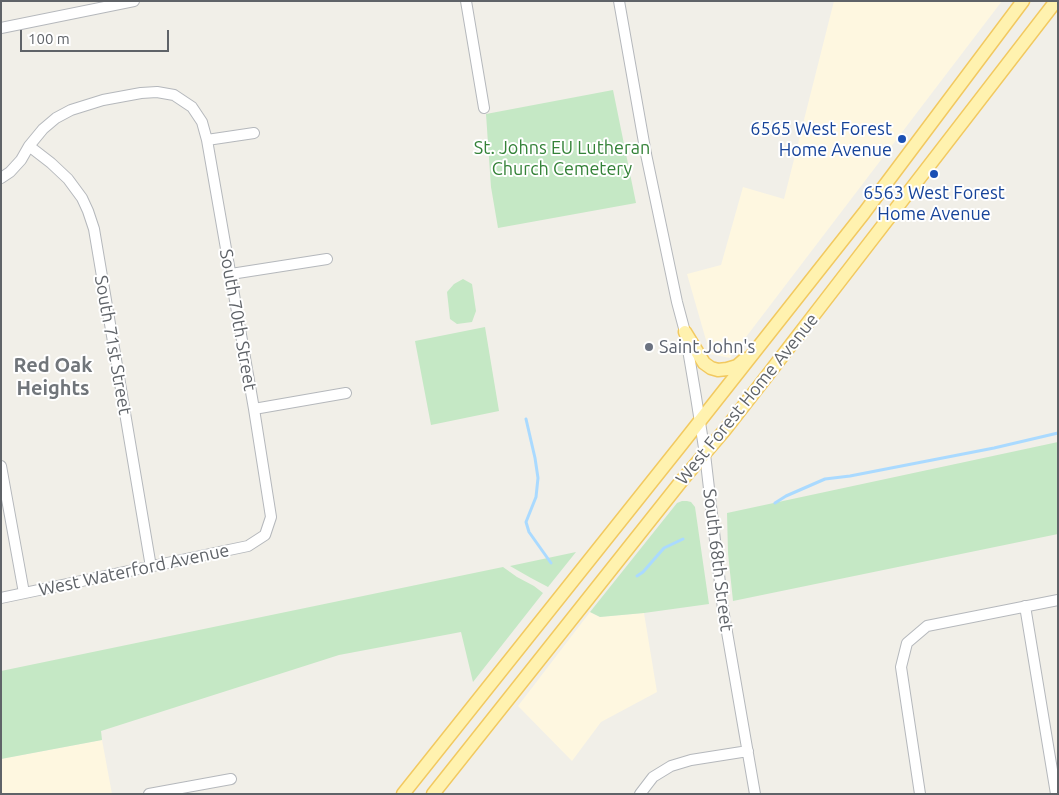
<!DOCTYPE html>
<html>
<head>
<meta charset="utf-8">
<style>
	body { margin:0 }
	#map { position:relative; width:1059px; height:795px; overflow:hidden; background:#f1efe8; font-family:Ubuntu,sans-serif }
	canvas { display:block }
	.frame { position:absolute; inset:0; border:2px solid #5f6368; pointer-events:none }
	.scale { position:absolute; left:20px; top:30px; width:149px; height:22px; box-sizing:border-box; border:2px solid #5f6368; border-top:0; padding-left:6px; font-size:15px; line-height:18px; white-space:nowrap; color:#5f6368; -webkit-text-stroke:4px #fff; paint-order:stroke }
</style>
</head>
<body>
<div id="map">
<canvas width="1059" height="795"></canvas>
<div class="frame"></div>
<div class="scale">100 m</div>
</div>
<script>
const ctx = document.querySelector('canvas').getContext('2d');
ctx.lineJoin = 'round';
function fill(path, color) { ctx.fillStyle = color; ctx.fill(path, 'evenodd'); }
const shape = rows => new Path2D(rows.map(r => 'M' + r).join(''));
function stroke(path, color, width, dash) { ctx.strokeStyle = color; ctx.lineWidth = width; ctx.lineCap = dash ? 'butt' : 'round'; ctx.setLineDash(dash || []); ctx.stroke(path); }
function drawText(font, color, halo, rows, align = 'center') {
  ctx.font = font + ' Ubuntu,sans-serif'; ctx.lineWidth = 4; ctx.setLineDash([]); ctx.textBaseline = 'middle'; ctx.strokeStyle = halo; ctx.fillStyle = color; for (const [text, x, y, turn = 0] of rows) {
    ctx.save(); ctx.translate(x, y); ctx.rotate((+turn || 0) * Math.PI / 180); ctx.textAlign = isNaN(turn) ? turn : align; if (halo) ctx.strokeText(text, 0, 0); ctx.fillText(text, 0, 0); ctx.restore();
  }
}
fill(shape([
	[834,1,1002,1,730,358,710,354,687,274,721,265,743,187,784,199],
	[590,612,600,617,644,613,657,692,601,722,572,761,518,706],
	[102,740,112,794,1,794,1,759]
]), '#fef7e0');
fill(shape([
	[613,90,636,203,498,228,491,187,486,114],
	[463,279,472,284,476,311,472,322,457,324,450,319,447,292,454,284],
	[485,327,499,411,431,425,415,341],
	[1058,442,1058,534,733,601,728,553,727,513],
	[682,501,687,501,691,502,695,507,709,604,644,613,600,617,590,612,677,503],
	[576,552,548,587,531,578,510,566],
	[503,567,517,577,534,586,543,593,473,682,461,632,339,655,101,731,102,740,1,759,1,671]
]), '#c5e8c5');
stroke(shape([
	[526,419,535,458,538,478,536,497,526,522,529,532,551,563],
	[775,503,786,496,825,479,850,476,994,448,1058,433],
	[637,576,643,572,664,548,683,539]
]), '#aadaff', 3);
const minor = shape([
	[466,1,484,108],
	[619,1,646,154,677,302,685,332,696,397,705,454,723,609,755,794],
	[1,28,134,1],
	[207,140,254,133],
	[29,146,51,163,68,179,82,198,88,211,94,229,151,567],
	[1,178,10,172,21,160,29,146,43,129,56,118,71,110,103,100,141,93,157,92,174,95,192,107,202,122,207,140,254,409,271,517,265,535,248,546,1,598],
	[231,274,327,259],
	[254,409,346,393],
	[1,466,24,593],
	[1025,606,1056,794],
	[149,794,231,779],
	[640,794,653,777,671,766,691,760,748,751],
	[920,794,901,667,907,643,927,626,1058,600]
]);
const major = shape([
	[685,332,704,363,711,368,718,370,727,369,737,366,745,359],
	[403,794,681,445,864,213,1023,1],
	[433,794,683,479,724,431,763,381,1056,1]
]);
stroke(minor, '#b5b8bc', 12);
stroke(major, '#f2c960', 15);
stroke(minor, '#fff', 10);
stroke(major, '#fff2af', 12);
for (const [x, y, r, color] of [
	[902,139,5,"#1a4fb4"],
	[934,174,5,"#1a4fb4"],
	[649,347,5,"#6b7280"]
]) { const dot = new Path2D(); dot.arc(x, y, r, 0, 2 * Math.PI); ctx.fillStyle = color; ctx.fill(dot); stroke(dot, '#fff', 2); }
drawText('18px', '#164399', '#fff', [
	["6565 West Forest",892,129],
	["Home Avenue",892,150],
	["6563 West Forest",934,193,"center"],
	["Home Avenue",934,214,"center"]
], 'right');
drawText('18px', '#348238', '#fff', [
	["St. Johns EU Lutheran",562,148],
	["Church Cemetery",562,169]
]);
drawText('18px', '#5f6368', '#fff', [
	["South 70th Street",238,320,80],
	["South 71st Street",113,345,80],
	["West Forest Home Avenue",747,399,-51],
	["South 68th Street",718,560,83],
	["West Waterford Avenue",134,570,-12]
]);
drawText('18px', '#5b616d', '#fff', [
	["Saint John's",659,347]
], 'left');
drawText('bold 20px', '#70757a', '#fff', [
	["Red Oak",53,365],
	["Heights",53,388]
]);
</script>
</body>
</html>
